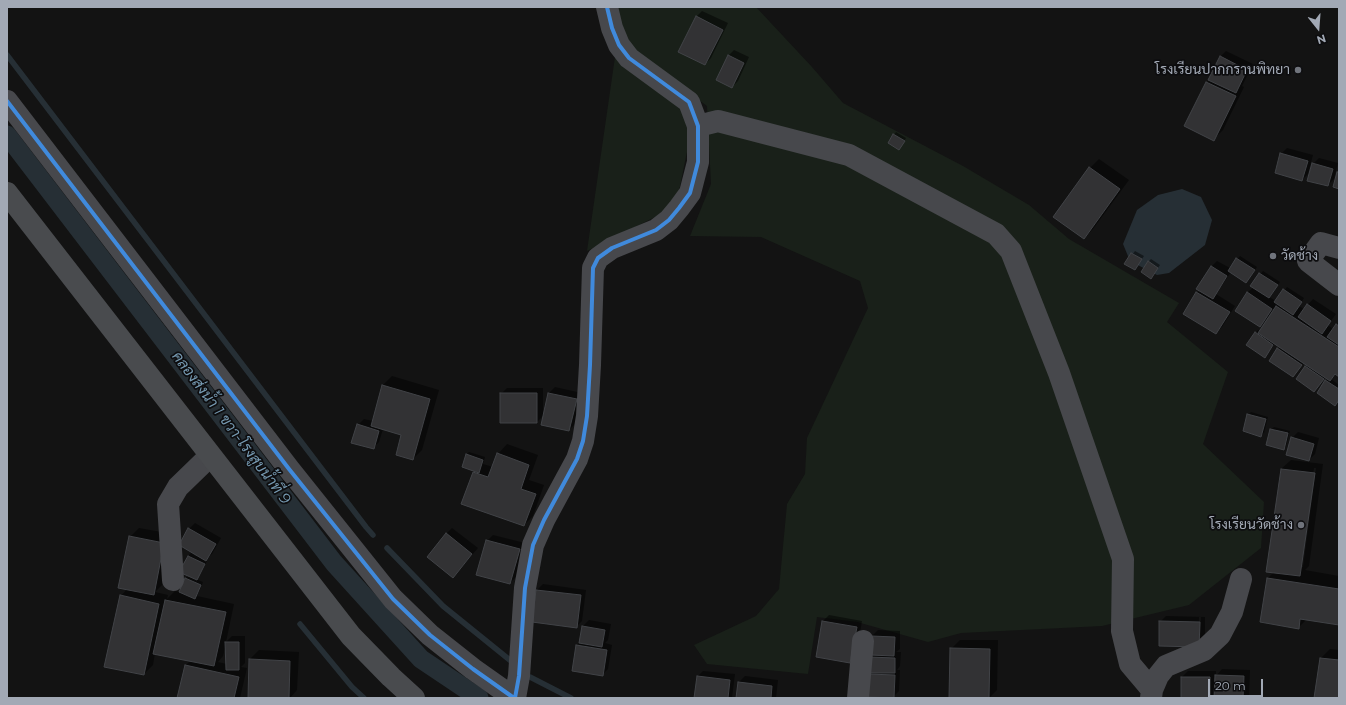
<!DOCTYPE html>
<html>
<head>
<meta charset="utf-8">
<style>
	body { margin:0 }
	#map { position:relative; width:1346px; height:705px; overflow:hidden; background:#131313; font-family:Montserrat,sans-serif }
	canvas { display:block }
	.frame { position:absolute; inset:0; border:8px solid #a2a9b5; pointer-events:none }
	.north { position:absolute; left:1298px; top:8px; width:40px; height:40px; -webkit-text-stroke:3px #0d0d0f; paint-order:stroke; rotate:163deg; font-size:11px; font-weight:700; line-height:16px; text-align:center; color:#a2a9b5 }
	.north::after { content:''; display:block; margin:auto; width:14px; height:18px; background:#a2a9b5; clip-path:polygon(50% 0,100% 100%,50% 72%,0 100%) }
	.scale { position:absolute; left:1208px; top:679px; width:55px; height:18px; box-sizing:border-box; border:2px solid #a2a9b5; border-top:0; padding-left:5px; font-size:12px; line-height:14px; white-space:nowrap; color:#a2a9b5; -webkit-text-stroke:3px #0d0d0f; paint-order:stroke }
</style>
</head>
<body>
<div id="map">
<canvas width="1346" height="705"></canvas>
<div class="frame"></div>
<div class="north">N</div>
<div class="scale">20 m</div>
</div>
<script>
const ctx = document.querySelector('canvas').getContext('2d');
ctx.lineJoin = 'round';
function fill(path, color) { ctx.fillStyle = color; ctx.fill(path, 'evenodd'); }
const shape = rows => new Path2D(rows.map(r => 'M' + r).join(''));
function stroke(path, color, width, dash) { ctx.strokeStyle = color; ctx.lineWidth = width; ctx.lineCap = dash ? 'butt' : 'round'; ctx.setLineDash(dash || []); ctx.stroke(path); }
function drawText(font, color, halo, rows, align = 'center') {
  ctx.font = font + ' Montserrat,Sarabun,sans-serif'; ctx.lineWidth = 3.5; ctx.setLineDash([]); ctx.textBaseline = 'middle'; ctx.strokeStyle = halo; ctx.fillStyle = color; for (const [text, x, y, turn = 0] of rows) {
    ctx.save(); ctx.translate(x, y); ctx.rotate((+turn || 0) * Math.PI / 180); ctx.textAlign = isNaN(turn) ? turn : align; if (halo) ctx.strokeText(text, 0, 0); ctx.fillText(text, 0, 0); ctx.restore();
  }
}
fill(shape([
	[613,7,756,7,812,67,843,103,963,166,1029,205,1069,239,1179,303,1167,322,1228,372,1203,444,1264,502,1261,548,1189,605,1102,626,961,633,928,642,857,622,817,617,808,674,707,664,694,645,756,616,779,589,787,504,805,474,807,438,868,308,860,281,761,237,690,236,711,184,707,106,632,51],
	[615,57,681,106,690,137,679,191,661,214,587,251]
]), '#192019');
fill(shape([
	[1182,189,1201,197,1212,220,1205,245,1169,273,1157,275,1130,261,1123,244,1137,210,1158,195]
]), '#262f35');
fill(shape([
	[702,11,728,23,711,58,705,64,696,17],
	[734,50,749,57,738,81,732,87,728,56],
	[1226,51,1253,64,1242,86,1244,87,1223,130,1214,139,1207,83,1210,79,1220,57],
	[896,132,906,138,899,149,894,135],
	[1287,148,1313,155,1308,174,1302,180,1281,154],
	[1319,158,1338,163,1334,179,1328,185,1313,164],
	[1099,159,1129,180,1093,229,1084,238,1055,216,1090,168],
	[1135,251,1144,256,1137,266,1126,263],
	[1240,256,1257,267,1246,282,1231,272,1216,294,1235,306,1222,327,1216,332,1184,314,1200,290,1212,266,1217,261,1230,268],
	[1151,259,1160,265,1151,278,1148,262],
	[1263,271,1280,282,1269,297,1276,301,1287,287,1304,298,1299,306,1304,309,1313,299,1336,314,1328,325,1333,329,1339,322,1339,376,1336,374,1331,379,1339,385,1339,400,1318,393,1328,379,1325,377,1317,388,1306,367,1308,365,1304,362,1293,376,1270,360,1280,347,1275,343,1267,354,1256,333,1258,330,1260,331,1269,318,1268,317,1259,326,1236,310,1248,292,1254,287,1252,285],
	[392,376,439,390,422,450,413,459,403,434,383,429,379,442,373,448,358,425,364,419,373,421,383,385],
	[555,387,582,393,575,424,569,430,549,393],
	[507,388,543,388,543,416,537,422,501,422,501,394],
	[1251,412,1268,417,1264,433,1261,435,1248,415],
	[1274,427,1290,431,1286,446,1284,449,1271,430],
	[1298,432,1319,438,1315,454,1309,460,1292,438],
	[507,444,538,455,529,480,544,485,533,516,524,525,473,472,475,470,467,454,469,452,485,457,483,464,493,467,498,454],
	[1291,460,1323,464,1309,566,1305,570,1339,576,1339,624,1307,619,1298,628,1261,622,1268,578,1274,572,1267,571,1281,469],
	[1314,468,1316,468,1303,567,1301,567],
	[195,523,221,538,212,554,205,560,207,561,199,576,196,579,203,582,197,596,234,604,226,642,232,636,245,636,245,663,241,667,247,668,240,698,178,698,186,665,191,660,155,653,153,665,144,674,121,596,127,589,130,537,139,528,173,534,162,585,155,592,168,595,167,599,175,591,180,592,186,578,189,575,181,571,188,556,191,553,196,556,197,554,189,529],
	[226,645,227,664,218,662,223,656],
	[452,528,478,548,453,577,446,534],
	[493,535,525,543,516,577,510,583,487,541],
	[543,584,586,590,582,621,576,627,537,590],
	[829,615,862,621,856,656,817,656,823,621],
	[1166,616,1205,617,1205,640,1199,646,1160,645,1160,622],
	[1199,617,1201,617,1200,641,1198,641],
	[589,620,611,624,608,640,605,643,612,645,608,669,602,675,577,646,581,642,583,626],
	[878,630,900,631,900,649,896,652,901,652,900,666,897,670,900,670,899,691,893,697,869,675,872,672,872,636],
	[960,640,998,640,997,690,989,698,950,698,951,649],
	[1330,649,1339,650,1339,698,1315,698,1321,658],
	[259,650,299,652,297,690,290,698,249,698,250,659],
	[1222,669,1250,670,1249,698,1215,698,1215,694,1211,698,1182,698,1182,677,1188,671,1216,671,1216,676],
	[703,671,735,674,732,698,695,698,697,677],
	[745,676,778,680,776,698,737,698,739,682]
]), '#0007');
stroke(shape([
	[7,55,366,527,373,535],
	[387,548,443,606,511,661],
	[300,624,352,687,364,698],
	[530,677,571,698]
]), '#262f35', 5.5);
stroke(shape([
	[7,135,334,563,421,659,479,698]
]), '#262f35', 19);
const building = shape([
	[696,16,723,30,705,65,678,52,696,16],
	[728,55,744,63,732,88,716,80,728,55],
	[1220,56,1247,70,1236,93,1208,80,1220,56],
	[1206,82,1236,96,1214,141,1184,126,1206,82],
	[893,134,905,141,899,150,888,143,893,134],
	[1280,153,1308,161,1302,181,1275,173,1280,153],
	[1312,163,1333,169,1328,186,1307,181,1312,163],
	[1089,167,1120,189,1084,239,1053,217,1089,167],
	[1337,172,1339,172,1339,189,1333,187,1337,172],
	[1131,253,1142,259,1135,270,1124,264,1131,253],
	[1236,258,1255,270,1246,283,1228,271,1236,258],
	[1148,261,1158,268,1151,279,1141,272,1148,261],
	[1211,266,1227,276,1213,299,1196,289,1211,266],
	[1259,273,1278,285,1269,298,1250,286,1259,273],
	[1283,289,1302,302,1293,315,1274,302,1283,289],
	[1196,292,1230,312,1216,334,1183,314,1196,292],
	[1247,292,1272,309,1260,327,1235,311,1247,292],
	[1307,304,1331,321,1322,334,1298,317,1307,304],
	[1276,306,1339,347,1339,377,1335,374,1330,381,1258,333,1276,306],
	[1336,324,1339,326,1339,345,1327,337,1336,324],
	[1255,332,1273,345,1265,358,1246,345,1255,332],
	[1277,348,1302,365,1293,377,1269,361,1277,348],
	[1305,366,1324,379,1314,392,1296,379,1305,366],
	[1325,380,1339,389,1339,400,1335,406,1317,393,1325,380],
	[382,385,430,399,413,460,396,455,401,435,371,426,382,385],
	[500,393,537,393,537,423,500,423,500,393],
	[548,393,577,399,569,431,541,425,548,393],
	[1247,414,1266,419,1261,437,1243,431,1247,414],
	[357,424,379,431,374,449,351,443,357,424],
	[1270,429,1288,433,1284,450,1266,445,1270,429],
	[1291,437,1314,444,1309,461,1286,455,1291,437],
	[497,453,529,465,521,489,536,494,524,526,461,504,473,472,488,477,497,453],
	[466,454,483,460,479,473,462,467,466,454],
	[1281,469,1315,473,1300,576,1266,572,1281,469],
	[188,528,216,544,206,561,179,545,188,528],
	[446,533,472,554,453,578,427,557,446,533],
	[129,536,164,543,154,595,118,588,129,536],
	[486,540,520,549,510,584,476,575,486,540],
	[188,556,205,564,197,580,179,572,188,556],
	[185,578,201,585,195,599,179,592,185,578],
	[1267,578,1339,589,1339,625,1300,619,1299,629,1260,622,1267,578],
	[536,590,581,595,577,628,532,622,536,590],
	[120,595,159,604,144,675,104,667,120,595],
	[165,600,226,612,214,666,153,654,165,600],
	[822,621,857,627,850,663,816,657,822,621],
	[1159,621,1200,622,1199,647,1159,646,1159,621],
	[582,626,605,630,602,647,579,643,582,626],
	[871,636,895,637,894,656,870,655,871,636],
	[225,642,239,642,239,670,226,670,225,642],
	[576,645,607,650,603,676,572,671,576,645],
	[950,648,990,649,989,698,949,698,950,648],
	[869,657,895,658,895,673,868,673,869,657],
	[1320,658,1339,660,1339,698,1314,698,1320,658],
	[249,659,290,661,289,698,248,698,249,659],
	[185,665,239,677,234,698,177,698,185,665],
	[868,674,895,675,894,698,867,697,868,674],
	[1215,675,1244,676,1243,698,1214,698,1215,675],
	[697,676,730,680,728,698,694,698,697,676],
	[1181,677,1210,677,1210,698,1181,698,1181,677],
	[738,682,772,686,771,698,736,698,738,682]
]);
fill(building, '#323234');
stroke(building, '#414347', 1);
stroke(shape([
	[7,101,289,469,393,599,430,635,473,669,514,698],
	[698,126,718,121,849,155,996,234,1011,251,1059,373,1123,559,1122,631,1130,664,1152,690],
	[1339,248,1321,243,1308,261,1339,285],
	[173,580,168,504,178,487,210,456],
	[515,698,519,676,525,588,533,545,544,520,577,459,583,441,587,416,590,365,593,268,598,258,612,248,656,230,669,220,679,208,690,193,698,162,698,126,689,102,629,58,619,45,612,28,607,7],
	[858,698,863,641],
	[1151,698,1152,690,1158,676,1166,666,1204,650,1220,635,1232,612,1241,579]
]), '#47484c', 22);
stroke(shape([
	[7,193,351,636,391,677,414,698]
]), '#494b4e', 22);
stroke(shape([
	[7,101,289,469,393,599,430,635,473,669,514,698],
	[515,698,519,676,525,588,533,545,544,520,577,459,583,441,587,416,590,365,593,268,598,258,612,248,656,230,669,220,679,208,690,193,698,162,698,126,689,102,629,58,619,45,612,28,607,7]
]), '#408adc', 4);
for (const [x, y, r, color] of [
	[1298,70,4,"#70747c"],
	[1273,256,4,"#70747c"],
	[1301,525,4,"#70747c"]
]) { const dot = new Path2D(); dot.arc(x, y, r, 0, 2 * Math.PI); ctx.fillStyle = color; ctx.fill(dot); stroke(dot, '#0d0d0f', 1.5); }
drawText('14px', '#a2a9b5', '#0d0d0f', [
	["โรงเรียนปากกรานพิทยา",1290,70],
	["วัดช้าง",1281,256,"left"],
	["โรงเรียนวัดช้าง",1293,525]
], 'right');
drawText('italic 15px', '#779bb3', '#0d0d0f', [
	["คลองส่งน้ำ 1 ขวา-โรงสูบน้ำที่ 9",231,428,53]
]);
</script>
</body>
</html>
